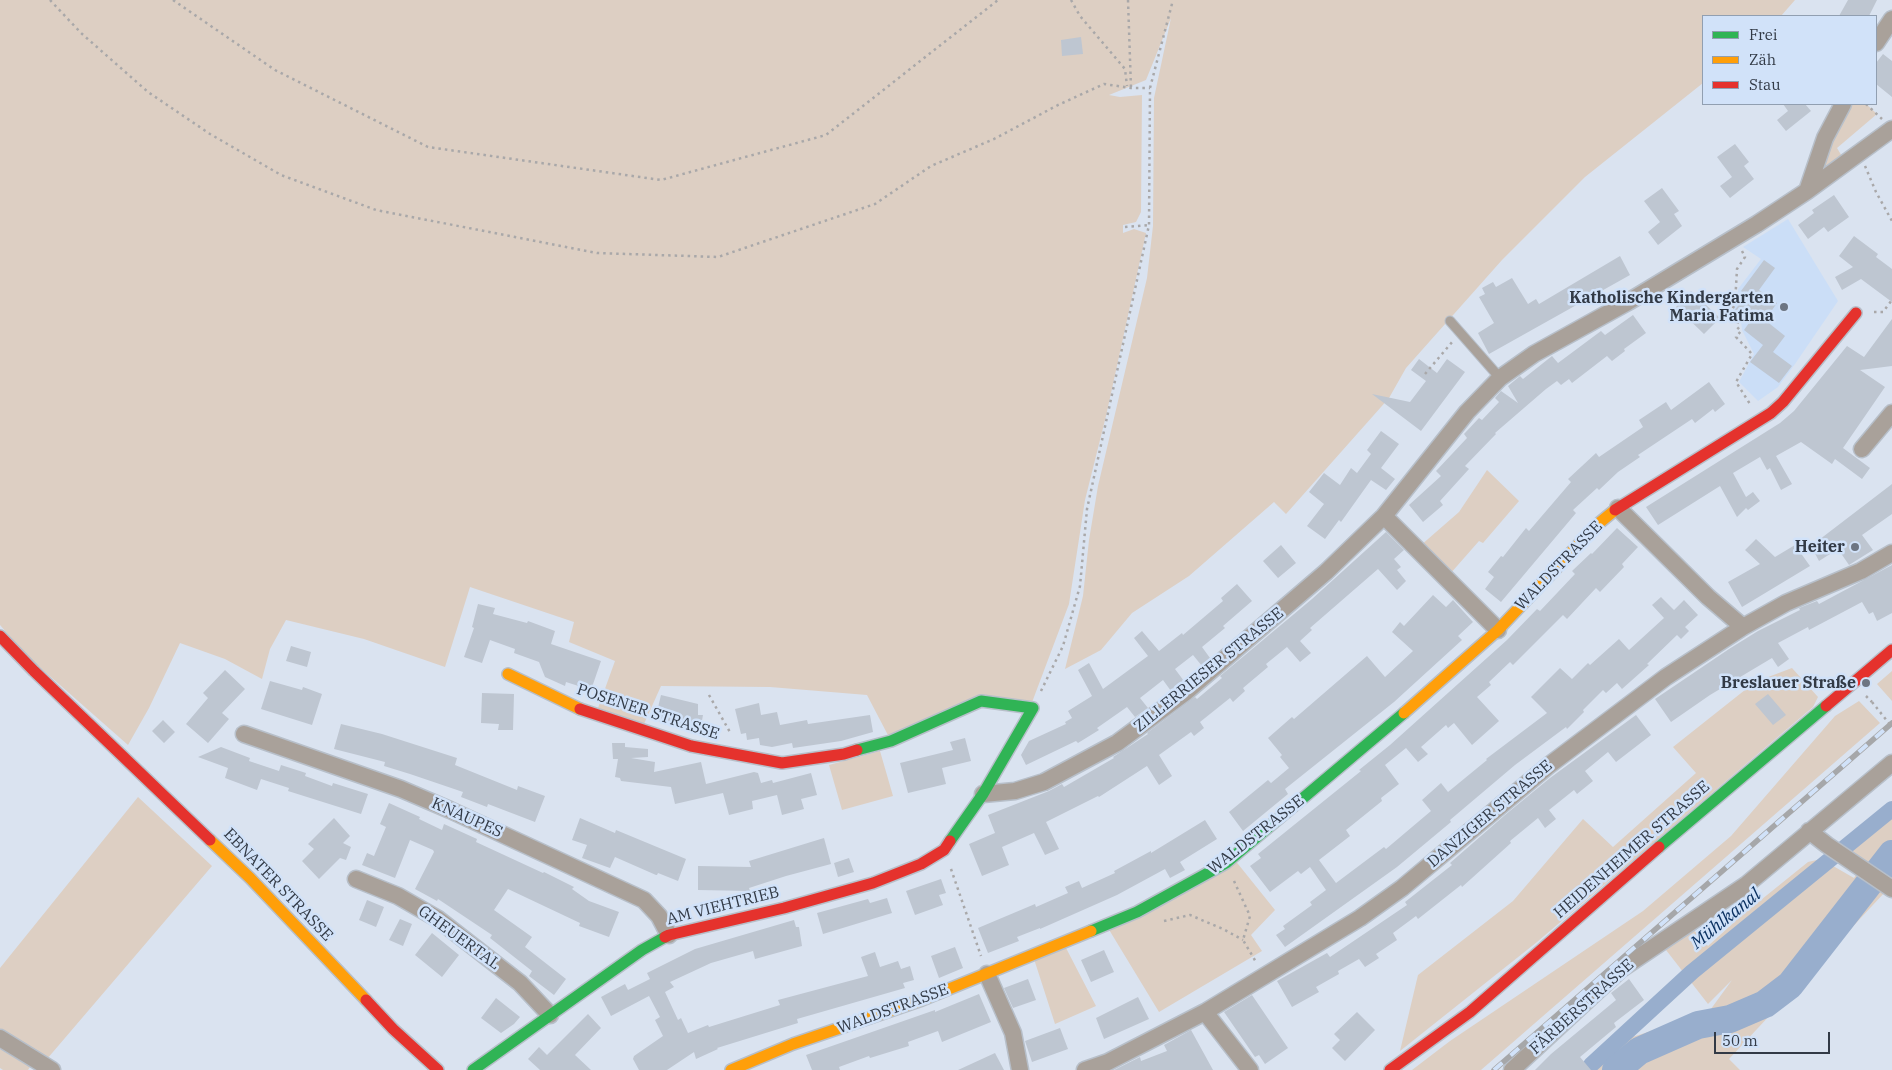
<!DOCTYPE html>
<html>
<head>
<meta charset="utf-8">
<style>
	body { margin:0 }
	#map { position:relative; width:1892px; height:1070px; overflow:hidden; background:#dae3f0; font-family:"IBM Plex Serif",serif }
	canvas { display:block }
	.legend { position:absolute; left:1702px; top:15px; width:175px; height:90px; box-sizing:border-box; background:#d1e2f9; border:1px solid #919fb1; margin:0; padding:6px 9px; list-style:none; font-size:15px; color:#323a46 }
	.legend li { display:flex; align-items:center; gap:10px; height:25px }
	.legend b { width:25px; border:1px solid #919fb1 }
	.scale { position:absolute; left:1714px; top:1032px; width:116px; height:22px; box-sizing:border-box; border:2px solid #323a46; border-top:0; padding-left:6px; font-size:15px; line-height:18px; white-space:nowrap; color:#323a46; -webkit-text-stroke:4px #d1e2f9; paint-order:stroke }
</style>
</head>
<body>
<div id="map">
<canvas width="1892" height="1070"></canvas>
<ul class="legend">
<li><b style="height:6px;background:#30b455"></b>Frei</li>
<li><b style="height:6px;background:#ff9f0a"></b>Zäh</li>
<li><b style="height:6px;background:#e5322d"></b>Stau</li>
</ul>
<div class="scale">50 m</div>
</div>
<script>
const ctx = document.querySelector('canvas').getContext('2d');
ctx.lineJoin = 'round';
function fill(path, color) { ctx.fillStyle = color; ctx.fill(path, 'evenodd'); }
const shape = rows => new Path2D(rows.map(r => 'M' + r).join(''));
function stroke(path, color, width, dash) { ctx.strokeStyle = color; ctx.lineWidth = width; ctx.lineCap = dash ? 'butt' : 'round'; ctx.setLineDash(dash || []); ctx.stroke(path); }
function drawText(font, color, halo, rows, align = 'center') {
  ctx.font = font + ' "IBM Plex Serif",serif'; ctx.lineWidth = 5; ctx.setLineDash([]); ctx.textBaseline = 'middle'; ctx.strokeStyle = halo; ctx.fillStyle = color; for (const [text, x, y, turn = 0] of rows) {
    ctx.save(); ctx.translate(x, y); ctx.rotate((+turn || 0) * Math.PI / 180); ctx.textAlign = isNaN(turn) ? turn : align; if (halo) ctx.strokeText(text, 0, 0); ctx.fillText(text, 0, 0); ctx.restore();
  }
}
fill(shape([
	[1788,219,1838,301,1795,364,1778,387,1758,401,1739,382,1754,354,1742,330,1741,321,1732,313,1738,296,1738,289,1761,259,1743,247]
]), '#cbdef7');
fill(shape([
	[0,0,1795,0,1781,16,1703,16,1703,83,1585,177,1502,260,1406,368,1389,398,1286,514,1274,502,1189,576,1132,613,1101,650,1065,669,1083,596,1089,540,1098,486,1147,278,1153,226,1154,98,1171,18,1146,80,1109,95,1120,97,1142,95,1141,212,1136,222,1123,225,1123,233,1134,229,1146,233,1106,416,1085,500,1069,604,1031,705,980,698,890,739,867,695,770,687,661,686,644,724,598,708,615,661,569,642,574,622,470,587,445,667,364,639,286,620,270,649,262,679,225,659,180,643,149,708,128,745,27,656,0,625],
	[1843,104,1866,104,1877,114,1837,148,1846,163,1807,191],
	[1487,470,1519,501,1483,543,1479,541,1450,574,1420,546,1459,512],
	[1792,668,1818,697,1813,707,1537,942,1400,1051,1418,975,1513,901,1583,819,1613,847,1696,773,1673,747,1755,682],
	[1892,671,1892,701,1877,684],
	[1859,701,1880,723,1481,1070,1412,1070,1450,1041,1643,911,1731,836,1835,716],
	[880,751,893,796,842,810,829,765],
	[138,797,212,866,47,1059,0,1033,0,968],
	[1892,815,1892,881,1850,852],
	[1234,859,1275,910,1251,935,1262,951,1159,1012,1108,928],
	[1821,859,1854,878,1857,873,1886,891,1729,1059,1740,1070,1596,1070,1626,1039,1708,1013,1732,980,1708,1004,1666,950,1691,927,1708,946,1741,916,1808,862],
	[1065,946,1096,1006,1055,1024,1034,959],
	[0,1049,30,1067,28,1070,3,1070,0,1068]
]), '#ddcfc3');
stroke(shape([
	[1591,1065,1692,972,1892,809]
]), '#98aecd', 16);
stroke(shape([
	[1616,1070,1639,1051,1698,1025,1730,1019,1765,1004,1790,985,1892,854]
]), '#98aecd', 28);
fill(shape([
	[1848,0,1877,0,1869,16,1839,16],
	[1081,37,1083,54,1062,56,1061,40],
	[1883,54,1892,61,1892,97,1876,84,1876,63],
	[1783,104,1805,104,1811,111,1786,131,1777,120,1788,111],
	[1735,144,1749,162,1744,166,1754,179,1730,198,1720,186,1732,177,1717,157],
	[1662,188,1679,211,1674,214,1682,226,1658,245,1648,232,1660,222,1644,201],
	[1834,195,1849,217,1828,232,1824,227,1808,239,1798,225,1814,213,1812,210],
	[1854,236,1878,254,1876,257,1892,269,1892,302,1861,279,1842,290,1835,277,1853,267,1839,256],
	[1620,256,1630,275,1489,354,1478,333,1494,323,1479,297,1485,294,1482,288,1493,282,1496,287,1512,278,1528,304,1536,299,1539,304],
	[1764,260,1775,268,1759,290,1777,303,1765,320,1785,336,1773,352,1792,366,1779,383,1750,362,1763,345,1744,330,1749,323,1734,311,1741,302,1738,300,1744,293,1741,291],
	[1691,291,1720,318,1704,334,1676,307],
	[1633,315,1646,333,1624,349,1625,351,1612,361,1607,356,1572,383,1569,379,1561,385,1557,381,1546,389,1495,433,1496,434,1465,466,1469,469,1440,501,1443,505,1423,522,1409,505,1441,476,1436,471,1467,438,1464,434,1479,418,1482,420,1499,402,1495,398,1501,391,1518,403,1508,386,1520,376,1523,379,1552,356,1558,363,1601,331,1605,335],
	[1892,319,1892,366,1860,370,1885,387,1843,448,1870,468,1862,479,1835,459,1832,464,1801,442,1776,456,1792,484,1781,490,1770,468,1767,470,1760,457,1733,473,1746,497,1753,492,1760,501,1748,510,1746,508,1737,517,1720,486,1658,525,1646,507,1780,423,1794,411,1847,346,1864,357],
	[1419,359,1437,373,1447,359,1465,372,1421,431,1372,394,1410,402,1426,381,1411,370],
	[1709,382,1725,404,1715,412,1713,409,1695,423,1692,419,1638,455,1640,457,1618,472,1599,490,1597,488,1573,510,1576,513,1501,602,1485,589,1494,577,1488,572,1501,556,1503,557,1526,528,1529,531,1571,482,1568,479,1596,453,1599,457,1643,427,1639,420,1666,402,1671,410],
	[1381,431,1399,444,1381,468,1395,479,1386,490,1371,480,1341,522,1339,520,1325,539,1307,526,1324,504,1309,492,1324,473,1340,485,1351,468,1357,473,1371,454,1367,450],
	[1892,484,1892,514,1862,535,1873,550,1849,565,1838,549,1819,561,1811,546],
	[1617,528,1638,547,1622,564,1624,567,1600,592,1596,588,1567,619,1563,615,1513,665,1510,662,1489,682,1491,685,1477,697,1499,721,1472,745,1454,723,1448,728,1446,725,1421,747,1428,754,1418,762,1406,748,1385,765,1399,784,1381,798,1382,801,1346,830,1350,836,1319,860,1336,883,1384,847,1386,849,1431,811,1422,800,1441,783,1448,792,1487,760,1486,759,1547,713,1531,697,1560,668,1572,679,1588,663,1590,665,1619,639,1629,650,1664,618,1652,605,1661,597,1674,610,1684,600,1698,615,1685,627,1689,631,1681,639,1677,635,1647,664,1649,665,1622,689,1617,683,1606,693,1603,690,1583,710,1584,712,1567,729,1566,727,1515,765,1450,820,1451,822,1397,867,1285,947,1276,935,1285,929,1283,926,1312,905,1310,902,1326,890,1310,867,1301,874,1298,871,1270,892,1250,866,1261,858,1258,854,1361,771,1359,770,1390,745,1507,640,1537,609,1540,611,1575,574,1572,571,1591,553,1592,554],
	[1386,532,1404,550,1394,559,1401,567,1397,570,1406,581,1397,590,1378,569,1310,628,1312,630,1300,641,1311,653,1300,662,1287,647,1266,664,1268,667,1243,688,1245,691,1233,702,1230,698,1200,722,1204,728,1194,736,1191,732,1159,755,1172,776,1159,785,1147,766,1099,797,1098,796,1046,822,1059,849,1045,855,1034,833,1002,847,1009,865,982,876,969,844,995,833,988,815,1049,791,1062,784,1064,787,1114,758,1113,757,1148,734,1147,733,1195,697,1197,699,1222,678,1220,676,1312,599],
	[1756,539,1775,557,1795,545,1810,566,1742,607,1728,582,1760,564,1745,550],
	[1281,545,1296,563,1278,578,1263,561],
	[1892,565,1892,613,1877,621,1873,612,1869,614,1862,602,1809,630,1808,627,1778,643,1789,659,1778,667,1772,658,1710,695,1671,722,1655,699,1729,649,1758,631,1800,610,1799,608,1817,601,1819,604],
	[1237,584,1252,601,1223,626,1225,628,1202,647,1210,658,1202,666,1193,655,1175,669,1184,681,1171,691,1163,680,1140,698,1148,708,1135,717,1127,707,1097,728,1099,730,1078,743,1076,741,1026,765,1021,755,1029,741,1066,724,1065,722,1072,718,1068,711,1092,696,1078,670,1089,663,1103,689,1148,656,1134,638,1142,631,1159,651,1182,633,1183,635,1223,601,1221,598],
	[1433,595,1446,607,1453,600,1473,622,1458,636,1462,640,1394,702,1285,789,1288,794,1243,831,1229,812,1268,780,1271,783,1289,768,1280,757,1282,755,1268,738,1292,717,1294,719,1367,656,1385,677,1413,651,1392,632,1400,622,1404,626],
	[478,604,495,608,493,614,527,623,528,621,555,631,551,644,601,661,591,690,566,682,565,686,545,677,539,662,514,653,515,649,490,640,482,663,464,657,474,628,472,627],
	[291,646,311,652,307,667,286,661],
	[225,670,245,689,222,713,229,719,208,743,186,724,208,698,203,693],
	[270,681,302,690,303,687,322,694,312,725,261,709],
	[482,693,514,694,513,730,498,730,499,724,481,723],
	[1768,694,1786,715,1773,725,1755,704],
	[661,695,698,704,698,715,703,715,700,731,691,729,691,732,655,720],
	[759,703,761,715,777,712,780,725,807,720,808,724,870,715,873,732,841,741,793,748,792,743,772,747,760,745,759,738,747,740,746,733,741,734,735,709],
	[1636,715,1651,735,1616,762,1608,752,1585,771,1593,781,1577,794,1574,790,1549,810,1556,819,1545,828,1538,818,1510,841,1511,843,1462,887,1461,885,1418,919,1416,916,1393,933,1397,940,1376,954,1379,958,1365,967,1359,959,1338,971,1339,974,1316,987,1319,992,1292,1007,1277,981,1327,953,1330,957,1407,905,1405,902,1452,865,1450,863,1505,815,1550,778],
	[163,720,175,732,164,743,152,731],
	[341,724,382,734,457,758,455,765,517,790,518,786,545,796,535,822,488,804,487,807,461,797,463,792,410,774,384,766,385,762,334,749],
	[965,738,971,761,942,768,946,784,908,793,900,763,953,750,950,742],
	[612,743,625,743,625,747,648,749,648,757,631,758,655,762,654,772,701,762,706,784,754,772,758,773,761,783,772,780,773,783,811,773,817,795,801,799,804,809,782,815,777,795,752,801,753,809,729,815,723,793,675,804,671,787,621,781,620,778,615,777,618,759,613,759],
	[221,747,250,758,249,761,279,771,281,765,306,773,305,776,332,786,333,783,368,794,361,814,288,791,289,788,261,779,257,790,225,778,228,768,198,757],
	[389,803,420,817,419,819,442,830,444,824,477,839,476,842,543,873,544,872,574,887,572,889,589,901,619,912,609,937,579,926,580,923,508,889,494,910,532,937,525,947,566,979,554,995,529,976,532,971,490,938,492,935,438,899,437,901,415,889,434,852,433,850,410,840,395,878,362,865,367,853,374,856,386,827,380,824],
	[334,818,350,836,343,843,351,847,346,860,340,858,319,879,302,861,314,849,308,844],
	[580,818,615,833,616,830,686,859,678,881,658,873,657,875,656,875,615,857,610,868,582,858,587,845,572,840],
	[1205,820,1217,839,1180,862,1185,870,1170,878,1165,869,1117,895,1040,929,1040,928,1017,937,1019,941,988,953,978,928,1035,904,1036,907,1068,893,1065,887,1079,881,1082,888,1115,873,1114,871,1151,851,1151,853],
	[824,838,831,864,786,876,749,888,750,891,698,890,698,866,751,867,749,861],
	[849,858,854,872,838,877,834,863],
	[941,879,946,893,939,895,943,905,915,915,906,891],
	[887,898,892,913,823,934,817,913,868,899,870,903],
	[367,900,384,907,376,927,359,920],
	[400,919,412,924,403,946,389,940],
	[794,920,796,927,799,927,802,946,755,959,753,951,711,963,670,982,674,987,665,992,678,1020,681,1018,688,1033,708,1025,709,1027,780,1005,778,1000,868,976,861,957,875,952,880,967,898,961,901,969,910,966,914,980,903,983,905,988,797,1019,798,1023,717,1048,718,1049,696,1059,694,1052,667,1070,639,1070,633,1059,634,1056,663,1036,655,1020,660,1017,649,996,611,1016,601,997,625,984,628,990,650,979,647,973,695,949],
	[432,933,459,955,442,977,415,955],
	[955,947,963,968,939,978,931,956],
	[1104,950,1114,972,1091,982,1081,960],
	[1028,979,1036,1000,1013,1008,1004,988],
	[1629,979,1644,1000,1614,1023,1616,1027,1580,1057,1591,1070,1535,1070,1551,1054,1616,1000,1611,993],
	[979,994,991,1022,942,1042,938,1031,908,1042,909,1046,870,1058,869,1056,839,1067,840,1070,812,1070,806,1055,935,1010,935,1012],
	[1252,995,1288,1048,1265,1064,1259,1055,1255,1057,1224,1012],
	[1138,997,1149,1019,1104,1039,1096,1018],
	[496,998,520,1017,514,1024,501,1033,481,1018],
	[1357,1012,1375,1030,1345,1061,1332,1048,1340,1040,1334,1034],
	[588,1014,601,1028,575,1055,591,1070,540,1070,528,1059,539,1047,547,1055],
	[1060,1028,1068,1049,1032,1062,1025,1041],
	[1191,1030,1213,1070,1114,1070,1140,1057,1141,1061,1167,1051,1164,1045],
	[995,1053,1004,1070,958,1070]
]), '#bec6d1');
const lane = shape([
	[1450,321,1500,378]
]);
const street = shape([
	[1876,43,1892,19],
	[1807,191,1825,138,1843,104],
	[1862,449,1892,413],
	[1618,508,1708,597,1743,627],
	[1384,516,1498,630],
	[244,734,401,789,450,810,644,900,659,916,669,935],
	[983,794,1015,791,1044,782,1117,743,1186,692,1326,572,1384,516,1467,412,1500,378,1534,354,1628,302,1757,224,1807,191,1892,129],
	[1809,831,1827,845,1892,889],
	[356,879,398,896,438,919,520,983,550,1015],
	[987,974,1013,1033,1020,1070],
	[1205,1012,1250,1070],
	[0,1038,52,1070],
	[1085,1070,1108,1062,1205,1012,1360,918,1402,888,1548,766,1666,677,1743,627,1786,603,1861,571,1892,553],
	[1512,1070,1621,969,1746,885,1892,763]
]);
const fast = shape([
	[857,750,891,741,981,701,1033,708,983,794,950,841],
	[1659,847,1826,706],
	[1091,931,1137,912,1226,863,1404,713],
	[473,1070,642,950,665,937]
]);
const slow = shape([
	[508,674,580,709],
	[1404,713,1498,630,1598,524,1615,510],
	[210,840,250,878,366,1000],
	[731,1070,793,1044,922,1000,1091,931]
]);
const jam = shape([
	[1615,510,1771,413,1783,402,1856,313],
	[0,636,34,671,210,840],
	[1826,706,1892,650],
	[580,709,691,746,782,763,844,754,857,750],
	[665,937,669,935,784,908,873,883,921,864,944,850,950,841],
	[366,1000,393,1029,438,1070],
	[1390,1070,1470,1012,1659,847]
]);
stroke(lane, '#b7bfc9', 11);
stroke(street, '#b7bfc9', 19);
stroke(fast, '#b7bfc9', 14);
stroke(slow, '#b7bfc9', 14);
stroke(jam, '#b7bfc9', 14);
stroke(shape([
	[50,0,81,33,148,92,210,134,281,175,376,210,597,253,718,257,875,204,931,166,994,139,1058,105,1104,84,1131,88,1150,88],
	[173,0,275,70,428,147,661,180,826,135,998,0],
	[1071,0,1080,16,1125,69,1127,86],
	[1128,0,1131,88],
	[1866,104,1882,119],
	[1865,166,1876,192,1892,221],
	[1125,227,1149,225],
	[1742,251,1745,257,1737,269,1735,304,1730,314,1738,321,1737,327,1741,331,1736,337,1752,354,1736,382,1750,404],
	[1874,312,1883,312,1892,300],
	[1425,374,1453,341],
	[1041,691,1063,646,1080,586,1087,509,1149,225,1150,88,1173,0],
	[709,695,731,734],
	[1866,696,1872,702],
	[951,869,981,956],
	[1234,881,1250,916,1243,940,1256,962],
	[1164,921,1190,915,1223,929,1243,940]
]), '#a9a8a9', 2.5, [2.5, 4]);
stroke(lane, '#a9a19a', 9);
stroke(street, '#a9a19a', 16);
stroke(fast, '#30b455', 11);
stroke(slow, '#ff9f0a', 11);
stroke(jam, '#e5322d', 11);
const rail = shape([
	[1494,1070,1892,723]
]);
stroke(rail, '#a6a7a9', 5.5);
stroke(rail, '#d1e2f9', 4, [11]);
stroke(shape([
	[1872,702,1892,727]
]), '#a9a8a9', 2.5, [2.5, 4]);
for (const [x, y, r, color] of [
	[1784,307,5,"#6d7582"],
	[1855,547,5,"#6d7582"],
	[1866,683,5,"#6d7582"]
]) { const dot = new Path2D(); dot.arc(x, y, r, 0, 2 * Math.PI); ctx.fillStyle = color; ctx.fill(dot); stroke(dot, '#d1e2f9', 2); }
drawText('bold 16px', '#323a46', '#d1e2f9', [
	["Katholische Kindergarten",1774,298],
	["Maria Fatima",1774,316],
	["Heiter",1845,547],
	["Breslauer Straße",1856,683]
], 'right');
drawText('16px', '#323a46', '#d1e2f9', [
	["WALDSTRASSE",1559,566,-46],
	["ZILLERRIESER STRASSE",1209,670,-39],
	["POSENER STRASSE",648,712,18],
	["DANZIGER STRASSE",1490,814,-40],
	["KNAUPES",467,818,24],
	["WALDSTRASSE",1256,835,-38],
	["HEIDENHEIMER STRASSE",1632,850,-41],
	["EBNATER STRASSE",278,885,46],
	["AM VIEHTRIEB",723,906,-14],
	["GHEUERTAL",459,938,36],
	["FÄRBERSTRASSE",1582,1007,-42],
	["WALDSTRASSE",893,1009,-20]
]);
drawText('italic 18px', '#092f5f', '#d1e2f9', [
	["Mühlkanal",1726,919,-39]
]);
</script>
</body>
</html>
